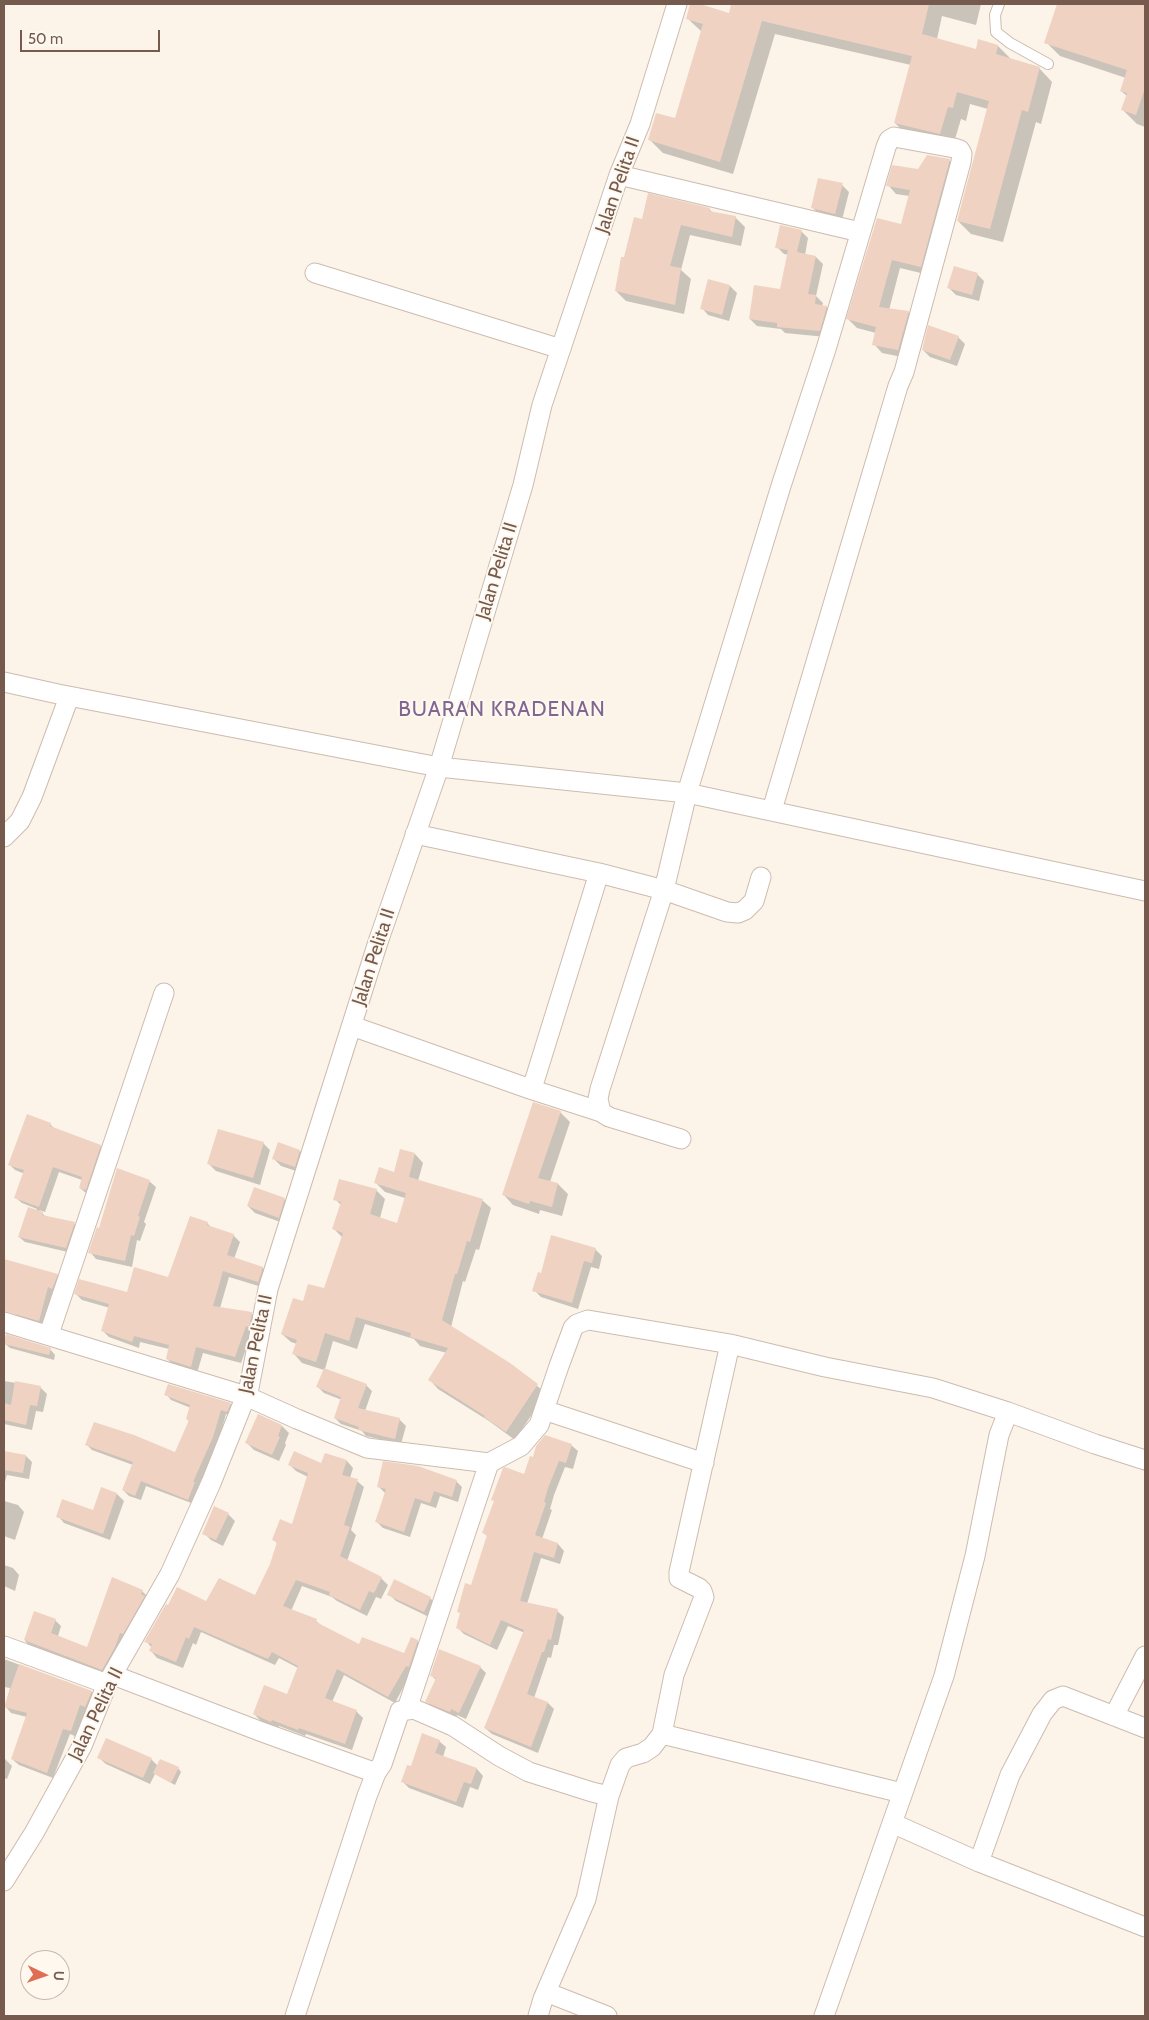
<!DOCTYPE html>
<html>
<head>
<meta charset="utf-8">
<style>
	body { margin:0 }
	#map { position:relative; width:1149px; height:2020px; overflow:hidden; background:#fcf4e9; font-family:Cabin,sans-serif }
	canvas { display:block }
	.frame { position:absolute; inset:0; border:5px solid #755a4d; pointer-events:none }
	.north { position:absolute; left:20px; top:1950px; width:50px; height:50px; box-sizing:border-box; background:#fef8ef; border:1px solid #c7b9ae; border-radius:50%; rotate:93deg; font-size:14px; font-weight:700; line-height:20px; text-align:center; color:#755a4d }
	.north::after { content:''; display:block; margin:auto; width:18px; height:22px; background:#df6e55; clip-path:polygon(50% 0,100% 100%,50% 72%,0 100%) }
	.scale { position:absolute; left:20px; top:30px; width:140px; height:22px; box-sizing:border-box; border:2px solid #755a4d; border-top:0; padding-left:6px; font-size:15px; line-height:18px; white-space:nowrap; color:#755a4d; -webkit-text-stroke:4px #fef8ef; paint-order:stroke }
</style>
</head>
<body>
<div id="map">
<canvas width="1149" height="2020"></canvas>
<div class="frame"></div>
<div class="north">U</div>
<div class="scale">50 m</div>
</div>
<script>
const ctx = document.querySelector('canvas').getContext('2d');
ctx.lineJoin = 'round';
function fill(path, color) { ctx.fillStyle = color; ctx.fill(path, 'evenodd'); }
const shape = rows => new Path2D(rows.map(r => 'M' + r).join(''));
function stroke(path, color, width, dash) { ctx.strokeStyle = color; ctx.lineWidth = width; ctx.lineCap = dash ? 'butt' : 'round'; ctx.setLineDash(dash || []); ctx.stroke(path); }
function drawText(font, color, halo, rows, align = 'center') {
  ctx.font = font + ' Cabin,sans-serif'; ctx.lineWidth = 4; ctx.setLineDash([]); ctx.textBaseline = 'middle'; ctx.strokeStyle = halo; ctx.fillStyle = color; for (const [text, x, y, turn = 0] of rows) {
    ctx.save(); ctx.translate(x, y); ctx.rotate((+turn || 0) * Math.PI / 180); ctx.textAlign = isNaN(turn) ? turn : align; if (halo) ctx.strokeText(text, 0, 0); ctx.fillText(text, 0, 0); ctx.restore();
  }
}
fill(shape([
	[691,4,730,14,733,4,981,4,976,25,942,16,937,39,977,50,998,46,1011,59,1039,68,1052,82,1041,124,1036,122,1003,242,971,234,958,221,988,109,970,104,966,121,961,119,953,146,908,136,895,123,911,65,775,34,733,174,663,153,650,140,676,120,702,32,687,18],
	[1058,4,1145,4,1145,127,1137,124,1123,110,1127,96,1121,91,1126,78,1060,56,1046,42],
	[949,160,958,169,929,275,900,268,889,310,908,312,917,321,907,358,882,353,874,344,876,333,857,328,848,319,902,226,909,196,896,194,888,185,919,170],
	[842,185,849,192,842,220,820,215,813,208],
	[709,209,713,213,735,217,745,227,741,246,690,235,681,270,691,279,684,314,626,301,616,291,625,259,643,220],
	[801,231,808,238,805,255,816,257,823,264,816,296,823,303,822,306,827,307,833,314,826,337,785,333,781,329,757,326,750,319,781,290,789,255,784,254,777,247],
	[977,274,984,281,979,301,956,295,949,288],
	[730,286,737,293,729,321,708,315,702,308],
	[958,337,965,344,957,366,930,357,923,350],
	[560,1112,570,1122,550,1182,558,1184,568,1194,562,1216,540,1210,539,1214,513,1205,503,1194],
	[50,1124,56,1130,100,1146,106,1152,91,1195,86,1193,80,1188,82,1180,59,1172,45,1212,39,1210,47,1218,74,1224,80,1229,72,1253,25,1242,19,1237,37,1209,22,1203,16,1198,25,1174,15,1170,10,1165],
	[263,1143,270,1150,260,1185,216,1171,209,1164],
	[300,1151,307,1158,302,1173,281,1166,274,1159],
	[415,1154,423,1163,418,1181,482,1200,491,1208,479,1250,476,1249,465,1282,463,1281,451,1327,509,1364,546,1393,515,1440,489,1421,438,1389,430,1380,447,1353,420,1346,414,1339,365,1324,357,1349,333,1341,325,1369,366,1385,372,1391,365,1411,399,1419,406,1426,401,1444,366,1436,362,1431,341,1424,335,1418,342,1400,324,1393,318,1387,324,1370,302,1363,294,1354,297,1344,291,1342,282,1334,304,1303,325,1290,342,1237,333,1228,341,1205,335,1199,376,1190,385,1199,380,1218,398,1224,405,1198,385,1192,376,1183,395,1173],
	[149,1181,156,1187,144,1222,146,1224,140,1241,137,1240,132,1267,96,1259,90,1252],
	[284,1199,291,1206,286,1224,255,1213,248,1206],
	[207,1223,212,1228,233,1235,240,1242,234,1259,263,1268,269,1274,265,1288,229,1277,220,1308,251,1313,257,1319,241,1363,203,1353,197,1373,174,1365,167,1359,169,1349,140,1342,139,1348,109,1337,103,1331,110,1308,82,1300,76,1294,128,1293,169,1278],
	[595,1249,602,1256,599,1269,591,1267,578,1309,541,1297,534,1290,542,1274],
	[4,1261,57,1275,63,1281,46,1327,20,1319,14,1313,15,1310,4,1306],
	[6,1336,50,1349,55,1355,54,1360,10,1348,4,1343],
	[4,1381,40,1387,47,1394,43,1412,36,1411,32,1430,4,1424],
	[166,1394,230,1404,236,1410,233,1417,226,1414,218,1443,198,1487,200,1489,194,1504,146,1486,141,1500,129,1496,123,1490,133,1465,92,1450,87,1445,176,1453,190,1422,187,1419,191,1408,171,1400],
	[282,1426,289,1433,285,1443,286,1445,279,1461,254,1450,247,1443],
	[571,1445,578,1451,573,1469,565,1467,554,1495,550,1509,552,1510,542,1539,558,1544,564,1551,560,1564,541,1558,527,1604,557,1611,564,1617,558,1645,554,1645,551,1658,548,1657,534,1698,548,1703,554,1709,538,1753,492,1734,485,1728,525,1633,508,1626,497,1650,464,1634,457,1627,461,1614,458,1611,472,1587,488,1537,484,1533,525,1476,534,1458],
	[4,1452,26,1456,32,1462,29,1479,7,1475,4,1485],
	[325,1454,347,1461,353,1468,350,1478,357,1481,364,1487,351,1530,356,1535,347,1561,381,1578,388,1585,381,1599,376,1597,367,1616,337,1601,332,1597,302,1586,291,1611,316,1621,322,1626,359,1646,405,1655,417,1641,424,1648,395,1703,344,1675,332,1702,356,1711,363,1718,352,1750,306,1734,305,1736,279,1726,278,1728,261,1721,254,1714,288,1696,298,1668,279,1658,275,1665,201,1632,196,1645,193,1643,183,1668,157,1658,151,1651,152,1648,146,1641,207,1602,256,1597,271,1564,278,1544,273,1539,293,1525,308,1477,296,1471,289,1464,322,1464],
	[456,1481,462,1487,458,1502,440,1496,436,1508,421,1503,410,1537,383,1528,377,1522,385,1493,379,1487],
	[117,1494,124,1501,110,1540,64,1523,58,1516,94,1512],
	[4,1501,18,1505,24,1512,15,1540,4,1536],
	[214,1508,228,1514,235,1521,223,1546,211,1540,204,1533],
	[4,1565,13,1568,19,1575,15,1591,4,1586],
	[142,1591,148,1597,108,1675,31,1647,25,1641,35,1613,55,1620,61,1626,58,1636,87,1648],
	[389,1594,430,1598,437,1605,431,1618,396,1601],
	[4,1659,92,1692,98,1698,77,1737,70,1734,53,1778,19,1765,12,1759,27,1717,11,1713,5,1706,10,1688,4,1687],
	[480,1667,486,1673,466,1719,457,1715,456,1718,433,1708,426,1701,436,1680,431,1675],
	[439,1741,446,1747,443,1757,477,1769,483,1776,478,1790,470,1787,463,1808,409,1788,403,1782,411,1768],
	[4,1758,12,1766,7,1779,4,1778],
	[99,1758,151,1759,158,1766,178,1768,181,1772,175,1785,155,1774,150,1784,106,1764]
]), '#0003');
fill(shape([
	[690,4,700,4,729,13,731,4,929,4,922,34,976,49,978,39,998,45,996,54,1040,67,1028,112,1022,110,990,229,957,221,989,101,957,92,953,108,948,107,940,134,894,123,912,56,762,21,720,162,648,140,656,113,675,118,703,24,686,19],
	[1057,4,1145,4,1145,88,1136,115,1121,110,1127,93,1120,91,1127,70,1044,43],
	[927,155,950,159,921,267,892,260,879,307,909,311,898,350,872,345,876,327,846,319,877,218,901,224,910,190,886,186,892,165,918,169],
	[818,178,843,183,835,214,811,208],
	[648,193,710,208,709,211,736,216,732,237,681,225,670,266,681,268,675,305,615,291,621,257,624,257,634,217,642,219],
	[780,225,802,230,797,252,816,256,808,294,816,295,815,304,827,306,820,331,777,327,777,323,749,319,754,285,780,289,788,250,775,248],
	[954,266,978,273,972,295,947,288],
	[708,279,730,285,722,315,700,309],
	[928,325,959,336,950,360,922,350],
	[533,1102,561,1111,538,1178,558,1183,552,1207,530,1201,529,1204,502,1195],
	[27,1114,51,1123,50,1126,101,1145,86,1190,79,1188,82,1177,53,1167,39,1207,14,1198,24,1170,8,1165],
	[218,1129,264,1142,253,1178,207,1164],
	[278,1142,300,1150,295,1167,272,1159],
	[400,1149,415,1153,409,1177,483,1199,470,1242,467,1241,457,1274,455,1274,442,1320,510,1363,538,1384,506,1432,484,1417,485,1416,428,1380,448,1348,410,1337,411,1333,356,1317,349,1341,325,1333,316,1362,292,1354,297,1340,281,1334,293,1298,303,1301,308,1284,324,1288,343,1233,332,1229,341,1202,333,1200,339,1179,377,1189,370,1214,397,1223,406,1193,374,1183,379,1167,394,1172],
	[117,1168,150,1180,138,1216,140,1217,134,1236,131,1235,125,1261,88,1253,97,1227,99,1228],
	[254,1187,285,1198,279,1218,247,1206],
	[28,1207,43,1212,42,1215,75,1222,66,1248,18,1237],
	[190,1216,208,1222,207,1225,234,1234,227,1255,263,1267,258,1282,223,1271,213,1306,252,1312,249,1327,246,1326,235,1357,196,1347,191,1367,166,1359,169,1345,134,1336,132,1342,101,1331,109,1304,74,1294,79,1279,127,1292,134,1267,168,1277],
	[551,1235,596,1248,592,1263,584,1261,572,1303,532,1291,538,1272,541,1273],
	[4,1259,58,1274,52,1289,48,1287,39,1321,4,1311],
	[6,1334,51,1348,49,1355,4,1344],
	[324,1368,367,1384,358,1408,400,1418,395,1439,358,1430,359,1427,334,1418,341,1397,316,1387],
	[15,1381,41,1386,37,1406,30,1405,26,1425,4,1420,4,1403,11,1405],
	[168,1384,231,1403,227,1412,221,1410,213,1437,193,1482,195,1482,188,1500,141,1481,135,1496,122,1490,133,1462,85,1445,94,1422,134,1435,175,1452,189,1420,186,1419,190,1405,164,1395],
	[258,1414,282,1425,278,1436,280,1437,272,1455,245,1443],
	[545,1435,572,1444,566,1463,559,1461,548,1488,544,1502,546,1503,535,1535,558,1543,554,1558,534,1552,520,1601,558,1609,551,1640,548,1639,544,1652,542,1652,527,1694,548,1702,531,1747,484,1728,524,1630,501,1620,490,1645,456,1628,460,1613,457,1612,465,1583,471,1585,487,1535,482,1533,494,1501,491,1500,503,1468,505,1467,524,1474,530,1456,533,1457,536,1446],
	[4,1451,26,1455,23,1473,4,1470],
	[294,1451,321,1463,325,1453,347,1460,342,1475,358,1479,344,1525,350,1527,340,1556,382,1577,374,1593,369,1591,360,1610,329,1595,330,1592,296,1580,283,1606,317,1619,316,1622,359,1644,362,1637,404,1653,411,1637,418,1640,409,1667,406,1666,388,1697,337,1669,325,1698,357,1710,345,1744,299,1728,298,1730,272,1720,271,1722,253,1714,264,1685,287,1694,298,1666,272,1652,268,1659,194,1627,189,1639,186,1637,176,1662,149,1651,152,1644,144,1642,166,1604,168,1605,177,1587,206,1601,219,1578,255,1595,270,1564,277,1542,272,1540,280,1519,292,1524,308,1473,288,1465],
	[383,1461,418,1466,457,1480,452,1497,434,1491,430,1503,415,1498,404,1532,375,1522,386,1489,377,1487],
	[101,1487,117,1493,103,1534,56,1517,62,1499,93,1510],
	[214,1506,229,1513,216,1540,202,1534],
	[112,1577,143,1590,141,1594,145,1596,123,1634,120,1633,115,1647,102,1670,24,1640,34,1611,56,1619,51,1633,87,1647],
	[394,1579,431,1597,424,1612,387,1595],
	[439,1649,481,1666,459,1713,451,1709,450,1712,425,1702,436,1678,430,1676],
	[19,1664,92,1691,85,1707,80,1705,71,1731,63,1729,47,1773,11,1759,27,1713,4,1707],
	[422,1733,440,1740,435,1753,477,1768,471,1784,464,1782,456,1802,401,1782,407,1765,411,1766],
	[106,1738,152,1758,143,1778,97,1758],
	[160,1759,179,1767,171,1783,153,1773]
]), '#f0d2c2');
const service = shape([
	[999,4,995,15,996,32,1010,43,1048,64]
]);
const minor = shape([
	[619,175,860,232],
	[315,273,561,349],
	[4,682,58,694,439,767,687,793,1145,891],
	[4,837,20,821,32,797,69,697],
	[599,873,664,890,727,912,738,913,745,910,754,901,761,877],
	[352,1026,530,1089,535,1079,599,873,415,834],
	[530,1089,601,1112],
	[681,1139,609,1117,601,1112,598,1099,600,1089,664,890,687,793,781,486,826,349,886,147,889,140,894,137,954,148,960,150,962,154,961,162,904,372,898,386,772,810],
	[4,1322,246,1396,297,1419,367,1448,489,1463,521,1446,539,1425,559,1366,573,1328,577,1324,588,1320,730,1344,825,1367,933,1388,1008,1412,999,1435,975,1556,944,1676,824,2016],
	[49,1334,164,993],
	[544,1410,704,1463],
	[1008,1412,1095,1444,1145,1460],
	[4,1646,107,1684],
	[113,1675,262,1732,376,1773,367,1796,295,2016],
	[407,1709,489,1463],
	[1114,1716,1145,1656],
	[662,1734,674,1675,704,1597,702,1591,699,1588,679,1578,679,1572,730,1344],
	[376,1773,382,1764,400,1711,414,1709,453,1726,499,1756,529,1772,592,1792,609,1796],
	[892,1823,979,1862,1145,1927],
	[979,1862,1010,1775,1042,1714,1053,1700,1063,1696,1145,1728],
	[4,1881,34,1833,82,1746,107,1684,170,1574,211,1483,249,1388,268,1289,378,942,439,767,523,485,542,405,619,175,640,124,677,4],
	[546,1992,607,2016],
	[538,2016,543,1999,586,1899,609,1796,620,1765,626,1758,643,1753,652,1747,662,1734,902,1793]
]);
stroke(service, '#cdbbaf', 12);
stroke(minor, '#cdbbaf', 21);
stroke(service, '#fff', 10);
stroke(minor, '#fff', 19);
drawText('19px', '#755a4d', '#fef8ef', [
	["Jalan Pelita II",618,185,-71],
	["Jalan Pelita II",497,571,-73],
	["Jalan Pelita II",374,957,-72],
	["Jalan Pelita II",256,1344,-78],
	["Jalan Pelita II",96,1714,-64]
]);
ctx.letterSpacing = '1px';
drawText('21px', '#806691', '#fef8ef', [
	["BUARAN KRADENAN",502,710]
]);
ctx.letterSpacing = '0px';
</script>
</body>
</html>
